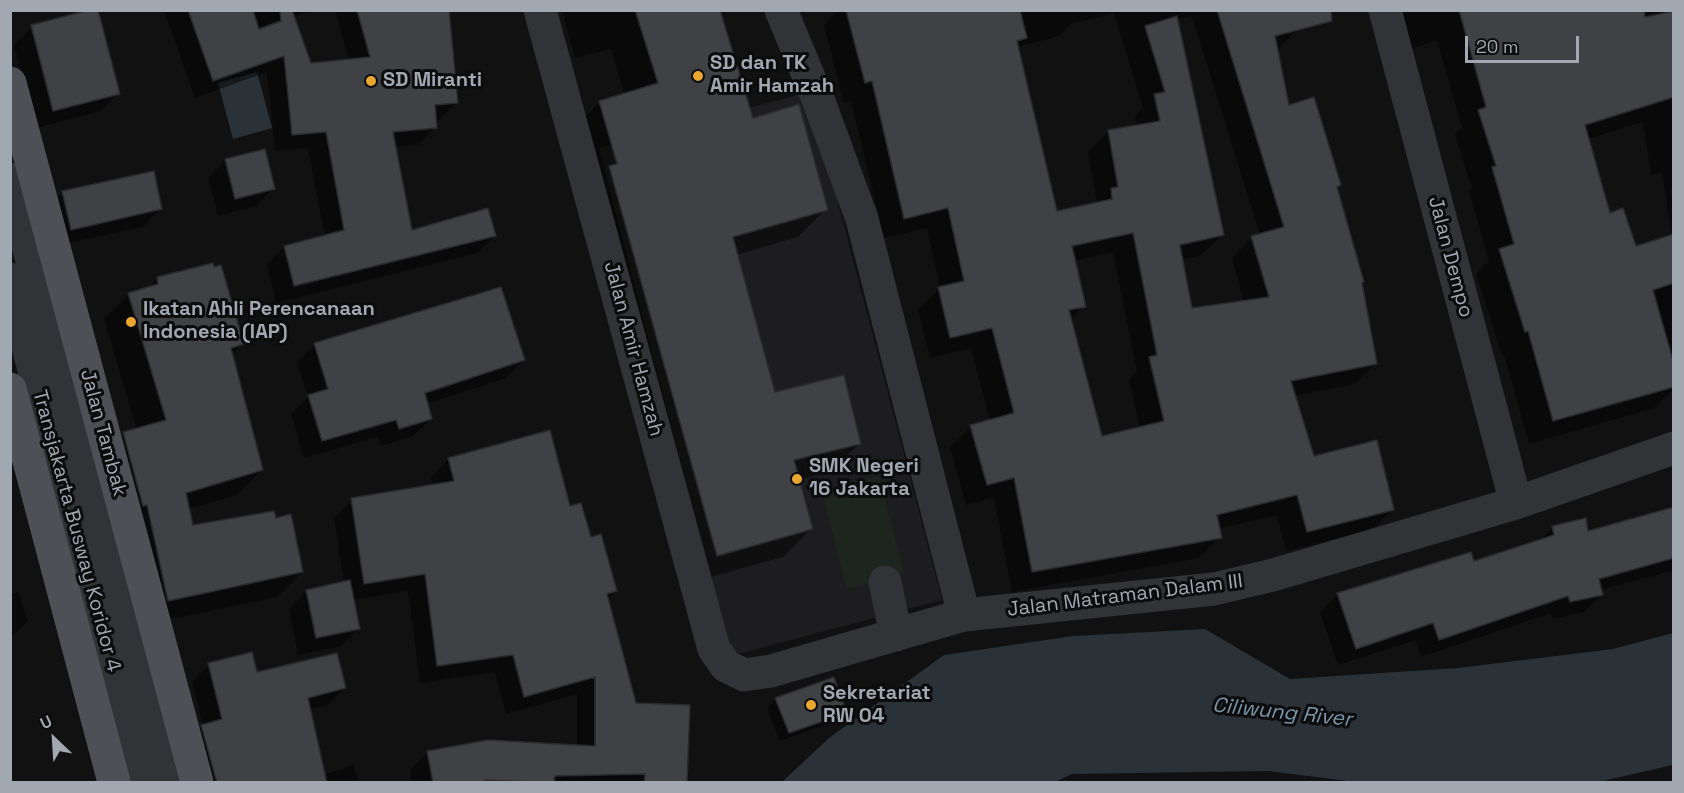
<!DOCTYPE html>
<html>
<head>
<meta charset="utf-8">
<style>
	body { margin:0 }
	#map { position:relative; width:1684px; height:793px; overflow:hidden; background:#111112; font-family:"Space Grotesk",sans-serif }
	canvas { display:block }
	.frame { position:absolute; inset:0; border:12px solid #a2a8b2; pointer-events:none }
	.north { position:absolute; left:24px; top:709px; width:60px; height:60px; -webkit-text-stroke:4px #0c0c0d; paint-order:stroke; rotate:335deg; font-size:16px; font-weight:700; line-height:24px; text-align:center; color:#a2a8b2 }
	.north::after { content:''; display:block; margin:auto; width:21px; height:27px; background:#a2a8b2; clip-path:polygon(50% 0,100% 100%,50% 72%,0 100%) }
	.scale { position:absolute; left:1465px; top:36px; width:114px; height:27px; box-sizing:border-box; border:3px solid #a2a8b2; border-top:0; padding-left:8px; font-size:18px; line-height:21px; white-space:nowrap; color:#a2a8b2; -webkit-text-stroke:4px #0c0c0d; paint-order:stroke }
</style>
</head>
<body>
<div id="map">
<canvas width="1684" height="793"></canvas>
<div class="frame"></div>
<div class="north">U</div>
<div class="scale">20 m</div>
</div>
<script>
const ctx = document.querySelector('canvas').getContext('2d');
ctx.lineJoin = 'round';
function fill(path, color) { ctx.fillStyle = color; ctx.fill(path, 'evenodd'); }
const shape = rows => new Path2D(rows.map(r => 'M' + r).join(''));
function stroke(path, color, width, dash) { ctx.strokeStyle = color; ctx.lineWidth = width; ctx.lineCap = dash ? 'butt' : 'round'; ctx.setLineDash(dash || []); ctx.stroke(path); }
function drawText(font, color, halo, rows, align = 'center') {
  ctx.font = font + ' "Space Grotesk",sans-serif'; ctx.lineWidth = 6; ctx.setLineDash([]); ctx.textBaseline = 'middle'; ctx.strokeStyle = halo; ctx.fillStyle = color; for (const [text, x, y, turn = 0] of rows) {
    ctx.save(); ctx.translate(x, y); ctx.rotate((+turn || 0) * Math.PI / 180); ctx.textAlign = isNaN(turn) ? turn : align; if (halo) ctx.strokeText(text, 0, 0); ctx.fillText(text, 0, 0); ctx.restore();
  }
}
fill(shape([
	[809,92,942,600,730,656,599,148]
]), '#1d1d1f');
fill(shape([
	[879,476,904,574,847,589,822,491]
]), '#1d251e');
fill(shape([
	[257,72,272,128,233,139,218,83],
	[1205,629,1290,679,1458,668,1613,649,1673,633,1673,765,1598,782,1356,782,1268,771,1072,774,1055,782,782,782,829,738,944,655,1073,636]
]), '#2a3137');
fill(shape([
	[164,10,314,10,293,17,310,64,349,61,335,10,435,10,457,102,439,120,435,120,435,127,418,145,395,147,411,232,495,236,477,253,276,303,267,264,284,247,325,237,308,148,275,151,267,72,195,98],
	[562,10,699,10,752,120,826,209,798,237,736,255,774,394,859,444,831,472,798,480,811,529,783,557,689,583,572,131,599,103,625,95,611,49,575,58],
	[838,10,1293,10,1298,29,1277,50,1287,107,1339,185,1336,188,1360,284,1376,363,1355,384,1294,396,1313,458,1393,509,1372,530,1286,551,1277,515,1218,529,1220,537,1199,558,1012,592,994,497,966,505,950,447,971,427,990,421,971,348,930,358,918,309,940,288,927,228,884,238,851,101,844,103,824,25],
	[1114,13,1143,108,1135,116,1137,126,1108,132,1088,152,1097,204,1056,212,1017,47,1059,36,1071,24],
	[1192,16,1260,235,1252,238,1232,258,1244,302,1191,309,1181,260,1201,255,1222,235,1176,20],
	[1113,252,1137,372,1129,379,1140,429,1101,438,1070,320,1084,306,1074,261],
	[1407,10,1674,10,1674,389,1654,408,1529,444,1504,354,1502,355,1476,274,1489,261,1469,191,1472,189,1455,134,1462,128,1437,40,1401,53,1392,26],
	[1643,122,1651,175,1662,173,1672,236,1635,248,1609,214,1587,139],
	[32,27,118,94,101,111,36,128,14,45],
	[226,160,274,188,256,206,218,216,208,178],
	[63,192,160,209,143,227,53,246,45,210],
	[157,278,242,344,231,355,262,470,237,495,188,509,192,527,302,572,277,597,143,625,98,458,124,433,137,430,104,319,129,294,147,289],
	[315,344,524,360,506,378,426,404,431,419,413,436,381,446,378,437,304,458,291,414,308,397,297,362],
	[449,459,569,508,590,539,616,591,607,600,635,705,686,782,412,782,410,770,428,753,577,746,577,694,506,714,495,672,420,683,408,591,353,600,359,628,341,646,298,655,289,609,307,591,344,583,334,518,352,500,433,486,431,477],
	[1674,509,1674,570,1601,590,1602,595,1584,612,1552,619,1551,613,1421,657,1416,640,1338,665,1320,612,1338,594,1473,563,1539,541,1553,527,1587,532],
	[18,592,28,621,10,638,10,595],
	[209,665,345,688,328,705,309,709,324,775,353,765,359,782,196,782,185,744,203,726,192,682],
	[776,699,845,712,836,721,780,741,767,708]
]), '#0007');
const building = shape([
	[89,10,98,10,120,94,53,111,31,25,89,10],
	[188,10,253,10,259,29,281,21,280,10,292,10,311,63,370,57,357,10,449,10,458,103,435,105,437,128,393,132,412,230,488,208,496,236,294,286,284,246,344,230,326,132,292,135,284,56,213,81,188,10],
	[635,10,720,10,753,118,799,104,828,210,733,237,775,392,844,375,861,444,794,460,813,529,717,556,609,166,617,164,599,101,658,83,635,10],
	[846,10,1020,10,1027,38,1017,41,1057,211,1112,199,1111,188,1118,187,1108,130,1160,121,1154,94,1165,92,1145,26,1177,16,1224,235,1180,245,1192,308,1269,297,1251,236,1284,227,1217,10,1331,10,1332,21,1275,36,1289,105,1314,97,1341,185,1337,187,1364,282,1362,283,1377,364,1291,381,1314,456,1377,440,1394,510,1307,532,1297,495,1217,515,1222,538,1032,572,1014,478,987,485,970,425,1014,413,992,328,950,338,938,287,964,281,948,208,904,219,872,81,865,83,846,10],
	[1133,233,1157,355,1149,357,1164,421,1102,436,1069,310,1086,307,1072,246,1133,233],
	[1459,10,1644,10,1645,17,1674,11,1674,97,1585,125,1610,213,1623,208,1636,246,1674,234,1674,283,1653,290,1674,364,1674,387,1553,421,1528,331,1525,332,1499,249,1514,244,1492,167,1496,166,1478,110,1486,107,1459,10],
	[265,149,275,189,235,199,225,159,265,149],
	[154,171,162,209,71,230,62,191,154,171],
	[213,263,214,267,221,265,244,344,231,348,263,470,186,493,193,525,274,511,276,518,291,514,303,572,168,601,147,505,143,506,123,432,166,420,128,293,158,284,157,277,213,263],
	[501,287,525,360,425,393,432,419,399,429,396,420,322,441,308,395,328,389,314,343,501,287],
	[550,430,570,506,581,503,591,537,601,534,617,591,607,594,636,703,690,705,687,783,644,783,645,774,555,776,554,783,485,780,485,783,433,783,427,751,488,740,595,746,595,677,524,697,513,655,437,666,425,574,364,584,351,498,454,481,448,458,550,430],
	[1674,507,1674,558,1599,579,1603,595,1570,602,1568,596,1439,640,1433,623,1356,649,1337,593,1471,552,1474,561,1554,535,1552,526,1586,518,1588,531,1674,507],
	[350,580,360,629,316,638,306,590,350,580],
	[252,652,257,672,337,653,346,688,308,698,327,783,217,783,201,725,222,719,208,663,252,652],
	[834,677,847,713,789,733,775,698,834,677]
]);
fill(building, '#404145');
stroke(building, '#2b2b2e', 1.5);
stroke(shape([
	[540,10,714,649,726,666,744,675,771,671,964,615,1214,589,1273,575,1516,503,1674,448],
	[781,10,818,99,862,219,964,615],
	[1385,10,1516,503],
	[10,179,173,782],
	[10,279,143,782],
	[885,582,896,635]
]), '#323337', 33);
stroke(shape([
	[10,83,197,782],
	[10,389,114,782]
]), '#4e5056', 33);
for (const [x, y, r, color] of [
	[698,76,6,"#eba62f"],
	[371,81,6,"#eba62f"],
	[131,322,6,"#eba62f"],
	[797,479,6,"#eba62f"],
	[811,705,6,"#eba62f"]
]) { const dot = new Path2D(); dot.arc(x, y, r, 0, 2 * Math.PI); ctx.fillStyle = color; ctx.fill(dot); stroke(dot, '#0c0c0d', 2); }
drawText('bold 20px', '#a2a8b2', '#0c0c0d', [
	["SD dan TK",710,64],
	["Amir Hamzah",710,87],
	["SD Miranti",383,81],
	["Ikatan Ahli Perencanaan",143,310],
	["Indonesia (IAP)",143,333],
	["SMK Negeri",809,467],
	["16 Jakarta",809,490],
	["Sekretariat",823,694],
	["RW 04",823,717]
], 'left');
drawText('20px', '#a2a8b2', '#0c0c0d', [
	["Jalan Dempo",1450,257,75],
	["Jalan Amir Hamzah",633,349,75],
	["Jalan Tambak",103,433,75],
	["Transjakarta Busway Koridor 4",76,531,75],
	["Jalan Matraman Dalam III",1125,596,-7]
]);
drawText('italic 21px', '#7997ad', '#0c0c0d', [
	["Ciliwung River",1282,713,6]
]);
</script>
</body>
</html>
